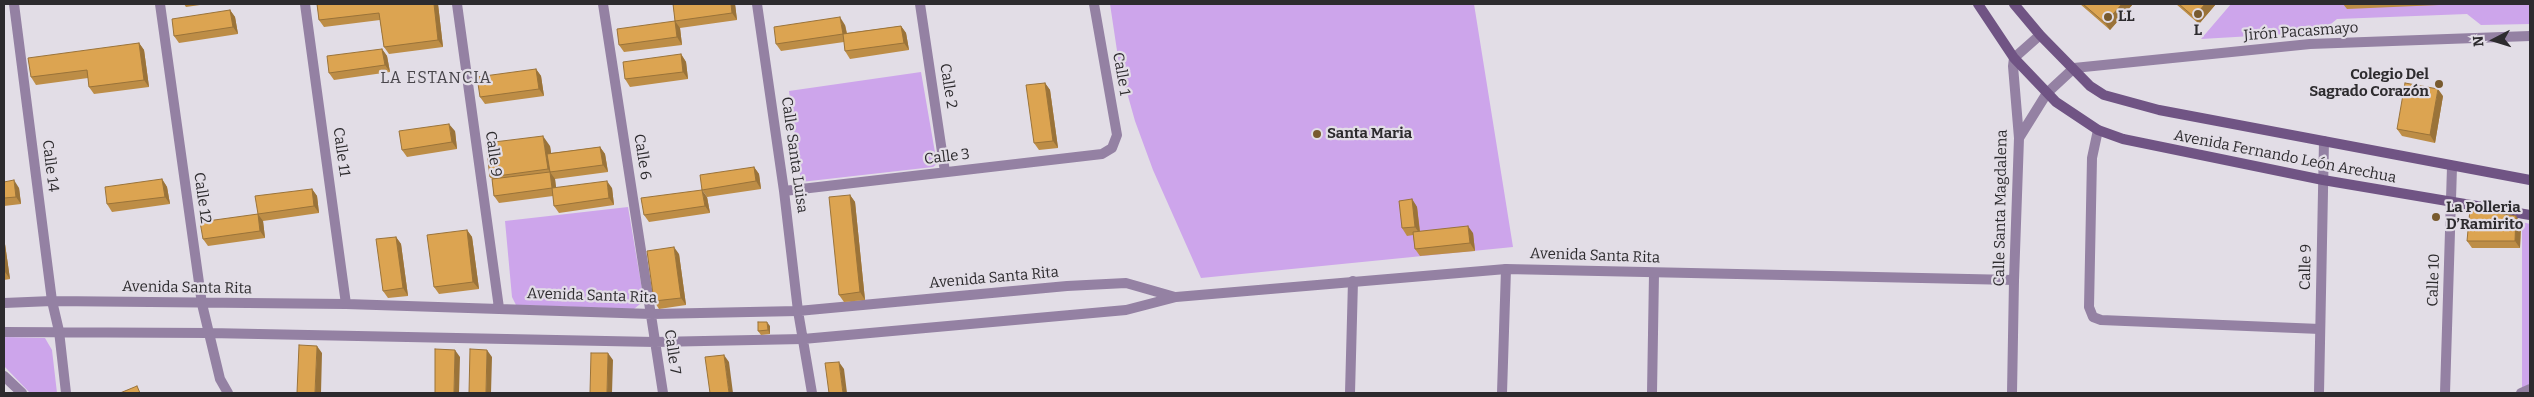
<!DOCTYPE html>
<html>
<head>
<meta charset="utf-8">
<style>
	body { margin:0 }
	#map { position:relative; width:2534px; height:397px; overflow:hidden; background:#e2dde6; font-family:Bitter,serif }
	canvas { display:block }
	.frame { position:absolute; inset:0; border:5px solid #2d2b2e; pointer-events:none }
	.north { position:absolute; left:2469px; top:15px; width:50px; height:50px; -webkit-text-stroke:4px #e2dde6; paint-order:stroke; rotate:265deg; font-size:14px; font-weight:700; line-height:20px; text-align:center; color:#2d2b2e }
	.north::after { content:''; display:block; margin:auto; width:18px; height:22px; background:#2d2b2e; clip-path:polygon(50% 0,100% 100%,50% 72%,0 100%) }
</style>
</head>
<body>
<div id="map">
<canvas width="2534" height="397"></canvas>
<div class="frame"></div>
<div class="north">N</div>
</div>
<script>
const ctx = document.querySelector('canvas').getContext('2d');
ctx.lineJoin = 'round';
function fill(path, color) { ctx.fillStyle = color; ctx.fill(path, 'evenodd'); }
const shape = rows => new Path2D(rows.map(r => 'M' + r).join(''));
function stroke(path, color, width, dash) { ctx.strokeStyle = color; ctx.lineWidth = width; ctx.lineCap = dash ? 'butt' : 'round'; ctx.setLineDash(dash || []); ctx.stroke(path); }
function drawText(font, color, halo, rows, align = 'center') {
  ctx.font = font + ' Bitter,serif'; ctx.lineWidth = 4.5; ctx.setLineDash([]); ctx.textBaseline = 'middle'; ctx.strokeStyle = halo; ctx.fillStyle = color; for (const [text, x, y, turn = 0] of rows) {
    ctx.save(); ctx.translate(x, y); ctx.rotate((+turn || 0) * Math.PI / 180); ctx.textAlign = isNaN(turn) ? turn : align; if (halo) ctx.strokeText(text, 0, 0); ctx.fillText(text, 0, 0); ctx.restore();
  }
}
fill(shape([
	[1110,4,1474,4,1513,247,1201,278,1153,170,1135,121,1119,64],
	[2231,4,2530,4,2530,24,2481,25,2467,14,2337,19,2321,32,2201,39],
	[921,72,937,164,933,167,801,182,789,91],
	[628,207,643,295,640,304,634,309,516,305,512,297,505,221],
	[2522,222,2530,224,2530,384,2522,388],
	[4,337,45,338,52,350,57,393,30,393,4,366]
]), '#cda5eb');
stroke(shape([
	[2098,130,2092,158,2089,307,2093,317,2101,320,2320,329],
	[2521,393,2530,389]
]), '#9481a3', 10);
stroke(shape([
	[14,4,52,301,59,331,66,393],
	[160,4,202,304,220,379,228,393],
	[305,4,346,304],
	[457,4,499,308],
	[603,4,663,393],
	[920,4,945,172],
	[2074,68,2310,44,2530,36],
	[784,191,1102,154,1112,148,1117,135,1094,4],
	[4,303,52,301,346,304,652,314,798,311,784,191,757,4],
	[4,332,209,333,655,342,803,339],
	[4,376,22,393],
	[1350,393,1353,281],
	[1502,393,1506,269],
	[1652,393,1654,274],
	[2012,393,2014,280],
	[2319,393,2324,141],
	[2445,393,2452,167]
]), '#9481a3', 10);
stroke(shape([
	[2019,138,2047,93,2074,68],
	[803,339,1126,310,1176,297,1506,269,2014,280,2019,138,2013,66,2014,58,2040,35],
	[812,393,798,311,1067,286,1126,283,1175,297]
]), '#9481a3', 10);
stroke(shape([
	[1978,4,2014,58,2056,102,2098,130,2123,139,2323,180,2530,215],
	[2014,4,2040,35,2090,86,2104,95,2159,110,2530,180]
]), '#705484', 10);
fill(shape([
	[184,4,207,4,186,7],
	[317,4,438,4,443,47,389,54,384,47,380,20,324,27,319,20],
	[673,4,735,4,737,20,680,28,675,21],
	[2080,4,2133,4,2110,30],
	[2176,4,2216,4,2199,24],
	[2343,4,2462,4,2347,9],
	[230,10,235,17,238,34,179,43,174,36],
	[675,21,680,28,682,45,624,52,619,45],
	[845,25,847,33,901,26,906,33,909,50,850,59,845,51,844,42,781,51,776,44],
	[139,43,144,50,149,87,94,94,89,87,88,78,36,85,31,77],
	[382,49,387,56,390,72,334,80,329,73],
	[681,54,686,62,688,79,630,87,625,79],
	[536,69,541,76,544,96,485,104,480,97],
	[1045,83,1050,90,1058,148,1039,150,1034,143],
	[2443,96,2435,143,2402,136,2397,129],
	[455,131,457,149,407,157,402,150],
	[550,146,551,153,600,147,605,154,608,172,555,179,556,188,612,188,614,205,559,213,554,206,553,196,499,203,494,196,492,179,490,177],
	[754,167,759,174,761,189,707,197,702,190],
	[162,179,167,187,170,204,112,212,107,204],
	[4,182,19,188,21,204,4,206],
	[312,189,317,196,319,213,263,221,265,238,208,246,203,239],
	[850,195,855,202,865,300,844,302,839,295],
	[707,197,710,213,649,222,644,215],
	[1412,199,1417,207,1420,231,1473,233,1475,251,1420,256,1415,249,1413,235,1407,236,1402,228],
	[2516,216,2521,224,2520,248,2472,248,2467,241],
	[467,230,472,237,479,289,439,294,434,287],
	[4,237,10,279,4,280],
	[396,237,401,244,408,296,388,298,383,291],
	[679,254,686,305,659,309,654,301],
	[770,326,770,334,761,335,758,331]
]), '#bd8d46');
fill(shape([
	[434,4,438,4,443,47,438,40],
	[731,4,735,4,737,20,732,13],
	[2122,4,2133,4,2110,30,2105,23],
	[2205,4,2216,4,2199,24,2194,17],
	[230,10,235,17,238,34,233,27],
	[840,17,845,25,848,41,843,34],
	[675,21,680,28,682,45,677,37],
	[901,26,906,33,909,50,904,43],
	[139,43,144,50,149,87,144,80],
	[382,49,387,56,390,72,385,65],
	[681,54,686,62,688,79,683,72],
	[536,69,541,76,544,96,539,89],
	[1045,83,1050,90,1058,148,1053,141],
	[2438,89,2443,96,2435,143,2430,135],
	[449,124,455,131,457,149,452,142],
	[543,136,550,146,554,171,550,172,548,169],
	[600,147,605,154,608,172,603,165],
	[754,167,759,174,761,189,756,181],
	[550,172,555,179,557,195,552,188],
	[162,179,167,187,170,204,165,197],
	[14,180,19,188,21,204,16,197],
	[607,181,612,188,614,205,609,198],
	[312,189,317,196,319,213,314,206],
	[702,190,707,197,710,213,705,206],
	[850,195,855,202,865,300,860,292],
	[1412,199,1417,207,1420,234,1415,227],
	[258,214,263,221,265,238,260,231],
	[2516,216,2521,224,2520,248,2515,241],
	[1468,226,1473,233,1475,251,1470,243],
	[467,230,472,237,479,289,473,282],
	[4,237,10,279,5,272,4,262],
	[396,237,401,244,408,296,403,288],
	[674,247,679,254,686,305,681,298],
	[767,322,770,326,770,334,768,330],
	[317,346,322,353,321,393,315,393],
	[455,350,460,357,459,393,454,393],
	[487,350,492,357,491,393,486,393],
	[608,353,613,360,612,393,607,393],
	[724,355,729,362,733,393,729,393],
	[839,362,844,369,847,393,843,393]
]), '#9a7339');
const building = shape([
	[317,4,434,4,438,40,384,47,379,13,319,20,317,4],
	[673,4,731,4,732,13,675,21,673,4],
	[2083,4,2122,4,2105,23,2083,4],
	[2179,4,2205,4,2194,17,2179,4],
	[230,10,233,27,174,36,172,19,230,10],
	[840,17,843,34,901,26,904,43,845,51,843,34,776,44,774,27,840,17],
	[675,21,677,37,619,45,617,29,675,21],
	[139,43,144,80,89,87,87,70,31,77,28,58,139,43],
	[382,49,385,65,329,73,327,56,382,49],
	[681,54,683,72,625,79,623,62,681,54],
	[536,69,539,89,480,97,477,77,536,69],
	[1045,83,1053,141,1034,143,1026,85,1045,83],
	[2405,83,2438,89,2430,135,2397,129,2405,83],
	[449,124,452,142,402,150,399,131,449,124],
	[543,136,548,169,490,177,486,143,543,136],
	[600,147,603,165,550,172,547,154,600,147],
	[754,167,756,181,702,190,700,175,754,167],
	[550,172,552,188,494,196,492,179,550,172],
	[162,179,165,197,107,204,105,187,162,179],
	[14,180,16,197,4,198,4,182,14,180],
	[607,181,609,198,554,206,552,188,607,181],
	[312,189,314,206,258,214,260,231,203,239,200,222,258,214,255,196,312,189],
	[702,190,705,206,644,215,641,198,702,190],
	[850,195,860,292,839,295,829,197,850,195],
	[1412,199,1415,227,1402,228,1399,201,1412,199],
	[2470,209,2516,216,2515,241,2467,241,2470,209],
	[1468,226,1470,243,1415,249,1413,232,1468,226],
	[467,230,473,282,434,287,427,235,467,230],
	[396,237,403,288,383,291,376,239,396,237],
	[674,247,681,298,654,301,647,251,674,247],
	[4,262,5,272,4,273,4,262],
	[758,322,767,322,768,330,758,331,758,322],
	[299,345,317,346,315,393,297,393,299,345],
	[435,349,455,350,454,393,435,393,435,349],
	[470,349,487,350,486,393,469,393,470,349],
	[591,353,608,353,607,393,590,393,591,353],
	[724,355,729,393,710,393,705,357,724,355],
	[839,362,843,393,829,393,825,363,839,362],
	[137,386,140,393,120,393,137,386]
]);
fill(building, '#dca451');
stroke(building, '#9a7339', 1);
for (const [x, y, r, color] of [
	[2198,14,5,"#785a2e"],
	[2108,17,5,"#785a2e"],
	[2439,84,5,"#785a2e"],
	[1317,134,5,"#785a2e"],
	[2436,217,5,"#785a2e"]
]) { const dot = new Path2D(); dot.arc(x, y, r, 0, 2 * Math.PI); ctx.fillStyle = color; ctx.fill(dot); stroke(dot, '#e2dde6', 2); }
drawText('bold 15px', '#2d2b2e', '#e2dde6', [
	["LL",2118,17],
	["L",2198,31,"center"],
	["Colegio Del",2429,75,"right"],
	["Sagrado Corazón",2429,92,"right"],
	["Santa Maria",1327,134],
	["La Polleria",2446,208],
	["D’Ramirito",2446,225]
], 'left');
drawText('15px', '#2d2b2e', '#e2dde6', [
	["Jirón Pacasmayo",2301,32,-4],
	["Calle 1",1121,74,80],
	["Calle 2",948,86,81],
	["Calle 11",341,152,82],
	["Calle 9",493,154,82],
	["Calle Santa Luisa",794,155,82],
	["Calle 6",642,157,81],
	["Calle 3",947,157,-7],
	["Avenida Fernando León Arechua",2285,157,11],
	["Calle 14",50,166,83],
	["Calle 12",202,198,82],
	["Calle Santa Magdalena",2001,208,-89],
	["Avenida Santa Rita",1595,256,2],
	["Calle 9",2306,267,-89],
	["Avenida Santa Rita",994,278,-5],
	["Calle 10",2434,280,-88],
	["Avenida Santa Rita",187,288,1],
	["Avenida Santa Rita",592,296,2],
	["Calle 7",672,352,82]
]);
ctx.letterSpacing = '1px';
drawText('16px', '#48454b', '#e2dde6', [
	["LA ESTANCIA",436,79]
]);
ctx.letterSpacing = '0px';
</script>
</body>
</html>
